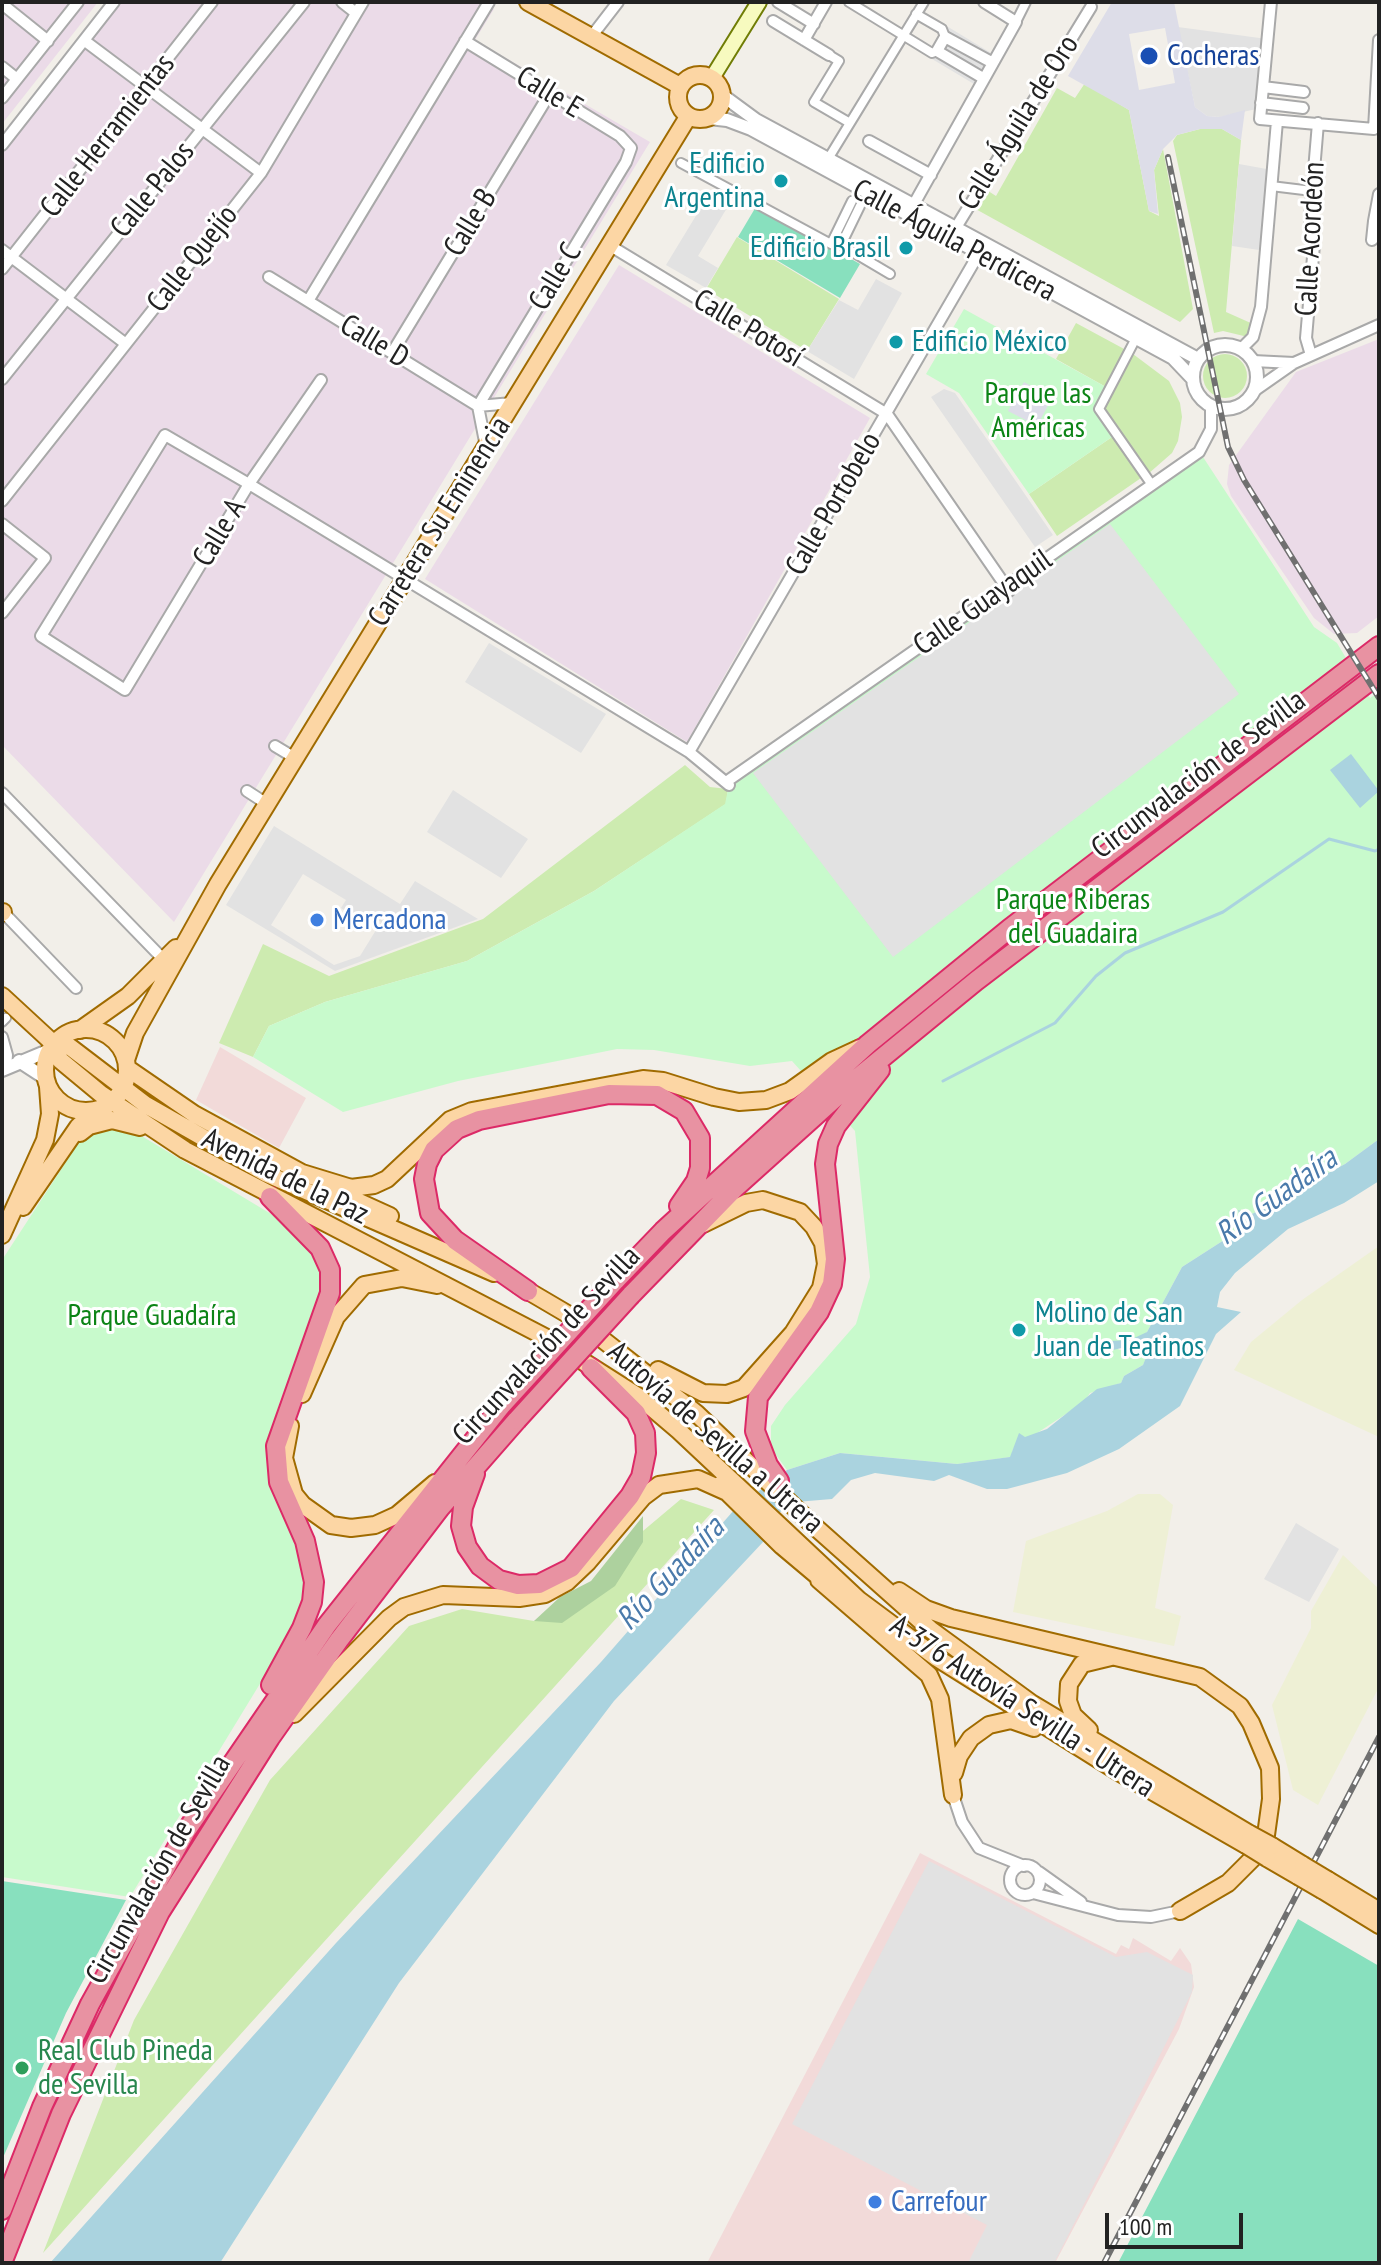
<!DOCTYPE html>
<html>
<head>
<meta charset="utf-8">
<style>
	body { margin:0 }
	#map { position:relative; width:1381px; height:2265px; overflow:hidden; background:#f2efe9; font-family:"PT Sans Narrow",sans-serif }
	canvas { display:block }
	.frame { position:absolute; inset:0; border:4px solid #222; pointer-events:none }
	.scale { position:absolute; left:1105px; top:2213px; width:138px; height:36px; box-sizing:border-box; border:4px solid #222; border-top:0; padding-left:10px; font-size:24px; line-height:28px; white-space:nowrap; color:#222; -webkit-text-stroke:6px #fff; paint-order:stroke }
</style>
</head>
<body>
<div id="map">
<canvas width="1381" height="2265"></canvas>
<div class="frame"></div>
<div class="scale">100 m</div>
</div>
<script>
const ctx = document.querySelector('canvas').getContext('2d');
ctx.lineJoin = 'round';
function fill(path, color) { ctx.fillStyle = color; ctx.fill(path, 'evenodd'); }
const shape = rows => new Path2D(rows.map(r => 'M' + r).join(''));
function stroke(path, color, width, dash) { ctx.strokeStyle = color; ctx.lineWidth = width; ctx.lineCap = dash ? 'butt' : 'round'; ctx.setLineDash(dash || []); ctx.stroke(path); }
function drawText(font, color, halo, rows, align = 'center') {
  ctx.font = font + ' "PT Sans Narrow",sans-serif'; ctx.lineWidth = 6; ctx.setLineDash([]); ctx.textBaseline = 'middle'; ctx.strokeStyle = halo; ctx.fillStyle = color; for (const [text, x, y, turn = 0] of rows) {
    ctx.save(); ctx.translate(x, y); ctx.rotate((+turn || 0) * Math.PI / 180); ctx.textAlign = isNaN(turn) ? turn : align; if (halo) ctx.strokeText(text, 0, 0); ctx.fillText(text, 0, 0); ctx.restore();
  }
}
fill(shape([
	[220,1047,306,1098,279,1148,196,1100],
	[920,1853,1116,1954,1121,1945,1129,1949,1133,1938,1171,1961,1180,1948,1191,1964,1194,1987,1179,2029,1055,2263,707,2263]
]), '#f2dad9');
fill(shape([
	[2,2,98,2,2,124],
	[121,2,480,2,494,9,475,40,650,142,174,922,2,745,2,147],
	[619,265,870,418,687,742,425,579],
	[1379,339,1379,616,1357,633,1334,634,1314,618,1231,496,1227,484,1229,465,1296,372]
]), '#ebdbe8');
fill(shape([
	[1379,1246,1379,1437,1234,1370,1251,1342,1302,1300],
	[1138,1494,1160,1494,1173,1505,1155,1608,1181,1616,1174,1646,1013,1612,1026,1541,1107,1511],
	[1343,1555,1379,1589,1379,1687,1318,1805,1293,1790,1272,1705,1311,1628,1311,1611]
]), '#eef0d5');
fill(shape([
	[1085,83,1129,110,1149,211,1159,216,1154,170,1163,149,1193,309,1180,322,972,207,985,189,996,196,1057,88,1075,98],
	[1200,129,1222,129,1241,140,1226,312,1253,324,1248,337,1223,331,1214,333,1173,141,1177,135],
	[737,237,839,299,807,351,706,289],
	[1076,323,1126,350,1106,387,1056,359],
	[1133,354,1169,381,1180,403,1182,417,1178,441,1172,453,1148,474,1104,409],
	'1203 376a22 22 0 1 1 44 0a22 22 0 1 1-44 0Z',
	[1112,437,1141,478,1057,536,1029,494],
	[685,765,710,787,728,789,726,804,594,891,467,961,325,1002,269,1026,253,1057,219,1043,263,944,329,976,483,919],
	[681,1499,714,1510,43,2253,134,2020,270,1780,409,1626,462,1609,534,1621,595,1590,631,1541]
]), '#cdebb0');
fill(shape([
	[643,1516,643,1542,615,1586,562,1623,534,1621,560,1597,591,1581]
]), '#add19e');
fill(shape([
	[964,309,1106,387,1093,410,1112,437,1029,494,959,393,926,374],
	[1203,457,1314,627,1337,643,1370,698,1379,692,1379,1139,1345,1164,1252,1214,1241,1209,1242,1222,1235,1233,1182,1267,1147,1332,1141,1337,1109,1345,1120,1350,1143,1343,1147,1356,1143,1365,1124,1376,1121,1383,1090,1393,1084,1402,1013,1449,1011,1457,957,1464,840,1453,787,1470,771,1448,771,1426,785,1405,856,1324,870,1277,855,1131,792,1061,750,1066,654,1050,617,1049,458,1081,343,1112,253,1057,269,1026,325,1002,467,961,594,891,725,804,729,785],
	[100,1128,130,1129,286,1223,318,1262,322,1285,318,1312,280,1401,269,1441,267,1465,276,1501,306,1565,306,1596,286,1641,130,1897,2,1877,2,1260,79,1142]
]), '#c8facc');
fill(shape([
	[757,205,860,264,840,298,738,237],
	[2,1881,126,1900,66,2013,2,2160],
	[1298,1919,1379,1966,1379,2263,1118,2263]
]), '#88e0be');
fill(shape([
	[945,25,991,53,974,84,927,56],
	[1178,27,1267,39,1261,108,1220,117,1207,116,1195,107],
	[1239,164,1272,170,1266,251,1232,246],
	[711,191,730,203,698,256,718,268,706,288,666,265],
	[876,279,902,293,854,379,807,351,839,300,858,310],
	[944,389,955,393,1053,535,1035,547,931,397],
	[1110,524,1239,694,893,957,753,773],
	[489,643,606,714,581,753,465,682],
	[453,790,528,839,501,878,427,832],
	[274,826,400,904,415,881,478,919,335,971,226,905],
	[303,874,346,900,341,908,369,926,373,918,381,922,360,956,334,965,271,925],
	[1296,1523,1339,1549,1309,1602,1264,1579],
	[929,1861,1116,1957,1147,1952,1193,1975,1192,1992,1054,2263,968,2263,987,2225,792,2124]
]), '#e2e2e2');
fill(shape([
	[1112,2,1174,2,1195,107,1207,116,1219,117,1245,110,1241,140,1222,129,1200,129,1177,135,1163,149,1154,170,1158,214,1149,211,1129,110,1068,76],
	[1165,28,1175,83,1139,90,1129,34],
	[1024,382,1052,398,1037,426,1008,411]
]), '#dddde8');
fill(shape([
	[1351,754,1379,791,1360,808,1330,770],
	[1379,1139,1379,1181,1344,1203,1288,1229,1235,1273,1220,1292,1217,1307,1241,1312,1216,1334,1180,1406,1119,1449,1067,1473,1007,1489,987,1489,949,1475,934,1481,875,1473,851,1480,832,1499,796,1502,777,1514,764,1541,614,1701,399,1983,220,2263,50,2263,336,1943,601,1662,734,1510,787,1470,840,1453,957,1464,1010,1457,1019,1433,1025,1437,1047,1429,1097,1389,1121,1383,1124,1376,1143,1365,1147,1355,1143,1343,1113,1350,1109,1345,1111,1341,1130,1340,1147,1332,1182,1267,1235,1233,1242,1222,1238,1210,1252,1214,1345,1164]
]), '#aad3df');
stroke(shape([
	[943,1081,1055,1023,1096,976,1125,953,1223,912,1329,839,1375,851,1379,849]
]), '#aad3df', 3);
const pedestrian = shape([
	[849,2,932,53,937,51],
	[916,14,942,29,945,37],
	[1016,22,1026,2],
	[829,55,839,61,814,102,850,123],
	[828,159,924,2],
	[681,163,831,244,852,201],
	[1271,186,1312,191],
	[860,206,841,245,890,274],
	[1136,338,1099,409,1152,485],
	[2,1022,6,1018]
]);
const minor = shape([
	[342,2,356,13],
	[778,2,814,24],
	[1271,2,1260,119,1374,129,1379,40],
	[2,4,48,41],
	[773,21,829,55],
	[591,37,618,2],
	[804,40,826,2],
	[85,41,261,173],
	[465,41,620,136,631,148,626,162,478,406],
	[2,67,17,79],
	[983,78,937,51,945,37,993,63],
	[1263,87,1304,92],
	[2,98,78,2],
	[1261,103,1303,108],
	[869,141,931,175],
	[2,145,114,2],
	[1379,194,1374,221,1379,222],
	[914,204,1016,22,984,2],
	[1374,221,1372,240,1379,233],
	[952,234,1091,7],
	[609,245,887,414,1009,591],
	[2,250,126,344],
	[2,269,212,2],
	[269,277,478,406,512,403],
	[308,301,489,2],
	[1241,349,1253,337,1261,307,1277,121],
	[392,353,550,93],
	[1311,355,1306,338,1314,245,1310,218,1318,123],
	[1253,361,1294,363],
	[2,379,304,2],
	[321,380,249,484,125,690,41,636,165,435,249,484,689,752,729,785],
	[1254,391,1294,363,1379,325],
	[478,406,486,447],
	[2,501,261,173,363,2],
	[2,524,45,558,2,613],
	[275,746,295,758],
	[689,752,978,255],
	[726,782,1199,452,1211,429,1211,407],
	[247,791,267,804],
	[2,793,164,960],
	[2,911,76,988],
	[2,1037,7,1055,6,1067],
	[953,1795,962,1822,979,1848,1024,1866],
	'1010 1880a15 15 0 1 1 30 0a15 15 0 1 1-30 0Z',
	[1039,1872,1081,1902],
	[1033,1893,1118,1915,1151,1917,1180,1911]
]);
const tertiary = shape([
	[722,95,756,120,1198,359],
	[709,118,727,120,751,129,1173,358,1192,378],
	'1193 377a32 32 0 1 1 64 0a32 32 0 1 1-64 0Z',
	[19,1061,45,1078],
	[2,1070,50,1050]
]);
const secondary = shape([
	[712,78,759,2]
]);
const primary = shape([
	[528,2,680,86],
	'678 97a22 22 0 1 1 44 0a22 22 0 1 1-44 0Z',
	[2,913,3,912],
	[2,996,54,1044,60,1060,101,1094,185,1150,547,1338],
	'45 1070a41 41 0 1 1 82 0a41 41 0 1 1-82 0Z',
	[80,1030,128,996,176,948],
	[54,1044,70,1047,146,1105,267,1174,494,1273],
	[126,1060,135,1033,218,884,688,117],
	[127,1068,194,1114,302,1173,351,1188,374,1185,387,1179,450,1120,472,1111,643,1079,663,1081,714,1097,739,1102,766,1100,790,1091,832,1061,860,1048],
	[80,1133,89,1126,112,1120,140,1127],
	[335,1191,390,1216],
	[23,1207,78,1127,94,1111],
	[2,1235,45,1140,50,1114,48,1087],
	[518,1285,569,1315],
	[588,1328,696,1413,813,1525,931,1630,1031,1703,1250,1834],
	[584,1362,639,1397,679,1431,859,1600,937,1658,1117,1771,1246,1845],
	[658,1370,703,1393,727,1394,744,1388,793,1333,821,1288,826,1264,823,1243,814,1227,800,1212,763,1200,746,1203,703,1224],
	[302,1394,336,1317,364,1285,402,1278,437,1285],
	[290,1426,284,1458,294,1494,303,1505,331,1525,351,1528,375,1525,397,1515,435,1483],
	[720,1485,782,1546,826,1583],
	[819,1580,929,1675,940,1699,953,1795],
	[899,1591,926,1609,951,1618,1200,1677,1240,1706,1251,1723,1270,1768,1271,1799,1266,1835,1254,1857,1228,1883,1180,1911],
	[294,1714,389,1618,404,1607,443,1595,519,1598,545,1594,567,1582,587,1563,643,1497,659,1485,698,1479,727,1492],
	[1089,1730,1073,1715,1068,1701,1069,1684,1082,1664,1111,1657],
	[954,1773,959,1756,971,1738,989,1725,1011,1720,1034,1728],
	[1272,1846,1303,1865],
	[1267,1858,1298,1876],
	[1328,1880,1379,1911],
	[1322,1890,1379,1925]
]);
const motorway = shape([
	[270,1197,320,1248,330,1270,330,1293,276,1446,279,1482,305,1541,314,1582,312,1602,302,1628,271,1685],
	[615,1281,663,1231,868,1044,1009,929,1379,646],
	[528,1291,455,1240,430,1213,424,1179,427,1164,434,1150,457,1129,479,1120,609,1094,657,1095,684,1111,700,1138,700,1168,696,1181,679,1206],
	[631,1295,736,1187,855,1080,976,981,1379,674],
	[475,1474,463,1507,461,1526,467,1547,480,1566,499,1580,518,1585,539,1584,571,1568,630,1496,641,1477,646,1453,645,1433,636,1413,591,1368],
	[779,1481,768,1465,755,1431,758,1397,819,1312,832,1284,835,1259,825,1164,828,1144,836,1126,880,1070],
	[2,2210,42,2107,90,2004,186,1831,327,1625,501,1406],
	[2,2263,61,2114,160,1912,270,1738,339,1640,440,1508,517,1420]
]);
stroke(pedestrian, '#a9a9a9', 12);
stroke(minor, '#a9a9a9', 14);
stroke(tertiary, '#a9a9a9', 16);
stroke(secondary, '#707d05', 18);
stroke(primary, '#a06b00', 20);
stroke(motorway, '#dc2a67', 22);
stroke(pedestrian, '#fff', 8);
stroke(minor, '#fff', 10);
stroke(tertiary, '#fff', 12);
stroke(secondary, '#f7fabf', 14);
stroke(primary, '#fcd6a4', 16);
stroke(motorway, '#e892a2', 18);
const rail = shape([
	[1168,157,1228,447,1244,480,1379,698],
	[1104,2263,1379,1737]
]);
stroke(rail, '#707070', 6);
stroke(rail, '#fff', 3, [9]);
const primaryBridge = shape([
	[1250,1834,1272,1846],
	[1246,1845,1267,1858],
	[1303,1865,1328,1880],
	[1298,1876,1322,1890]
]);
const motorwayBridge = shape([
	[501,1406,615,1281],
	[517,1420,631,1295]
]);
stroke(primaryBridge, '#a06b00', 20, []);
stroke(motorwayBridge, '#dc2a67', 22, []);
stroke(primaryBridge, '#fcd6a4', 16);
stroke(motorwayBridge, '#e892a2', 18);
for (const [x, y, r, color] of [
	[1149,56,10,"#1a4fb4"],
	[781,181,8,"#0f9aa8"],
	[906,248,8,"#0f9aa8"],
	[896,342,8,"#0f9aa8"],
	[317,920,8,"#3f7fe0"],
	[1019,1330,8,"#0f9aa8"],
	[22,2068,8,"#2e9e5b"],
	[875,2202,8,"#3f7fe0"]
]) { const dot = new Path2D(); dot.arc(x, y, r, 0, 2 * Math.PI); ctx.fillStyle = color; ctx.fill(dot); stroke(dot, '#fff', 3); }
drawText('30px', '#164399', '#fff', [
	["Cocheras",1167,56]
], 'left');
drawText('30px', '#222', '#fff', [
	["Calle E",549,93,31],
	["Calle Águila de Oro",1019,123,-58],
	["Calle Herramientas",108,136,-52],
	["Calle Palos",153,190,-51],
	["Calle B",471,223,-59],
	["Calle Acordeón",1311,239,-87],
	["Calle Águila Perdicera",954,241,28],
	["Calle Quejío",193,259,-52],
	["Calle C",556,277,-59],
	["Calle Potosí",748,329,31],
	["Calle D",374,342,31],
	["Calle Portobelo",834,504,-60],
	["Carretera Su Eminencia",440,522,-58],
	["Calle A",220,533,-59],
	["Calle Guayaquil",983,603,-35],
	["Circunvalación de Sevilla",1199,775,-37],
	["Avenida de la Paz",285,1177,26],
	["Circunvalación de Sevilla",547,1346,-47],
	["Autovía de Sevilla a Utrera",715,1438,41],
	["A-376 Autovía Sevilla - Utrera",1022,1707,33],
	["Circunvalación de Sevilla",159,1870,-60]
]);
drawText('30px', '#0d838f', '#fff', [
	["Edificio",765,164],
	["Argentina",765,198],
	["Edificio Brasil",890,248],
	["Edificio México",912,342,"left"],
	["Molino de San",1035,1313,"left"],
	["Juan de Teatinos",1035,1347,"left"]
], 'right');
drawText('30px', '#0c8416', '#fff', [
	["Parque las",1038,394],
	["Américas",1038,428],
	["Parque Riberas",1073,900],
	["del Guadaira",1073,934],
	["Parque Guadaíra",152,1316]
]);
drawText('30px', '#366cbe', '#fff', [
	["Mercadona",333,920],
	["Carrefour",891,2202]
], 'left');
drawText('30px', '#27864d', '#fff', [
	["Real Club Pineda",38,2051],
	["de Sevilla",38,2085]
], 'left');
drawText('italic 32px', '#4a7aab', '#fff', [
	["Río Guadaíra",1277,1197,-36],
	["Río Guadaíra",671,1574,-47]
]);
</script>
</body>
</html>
